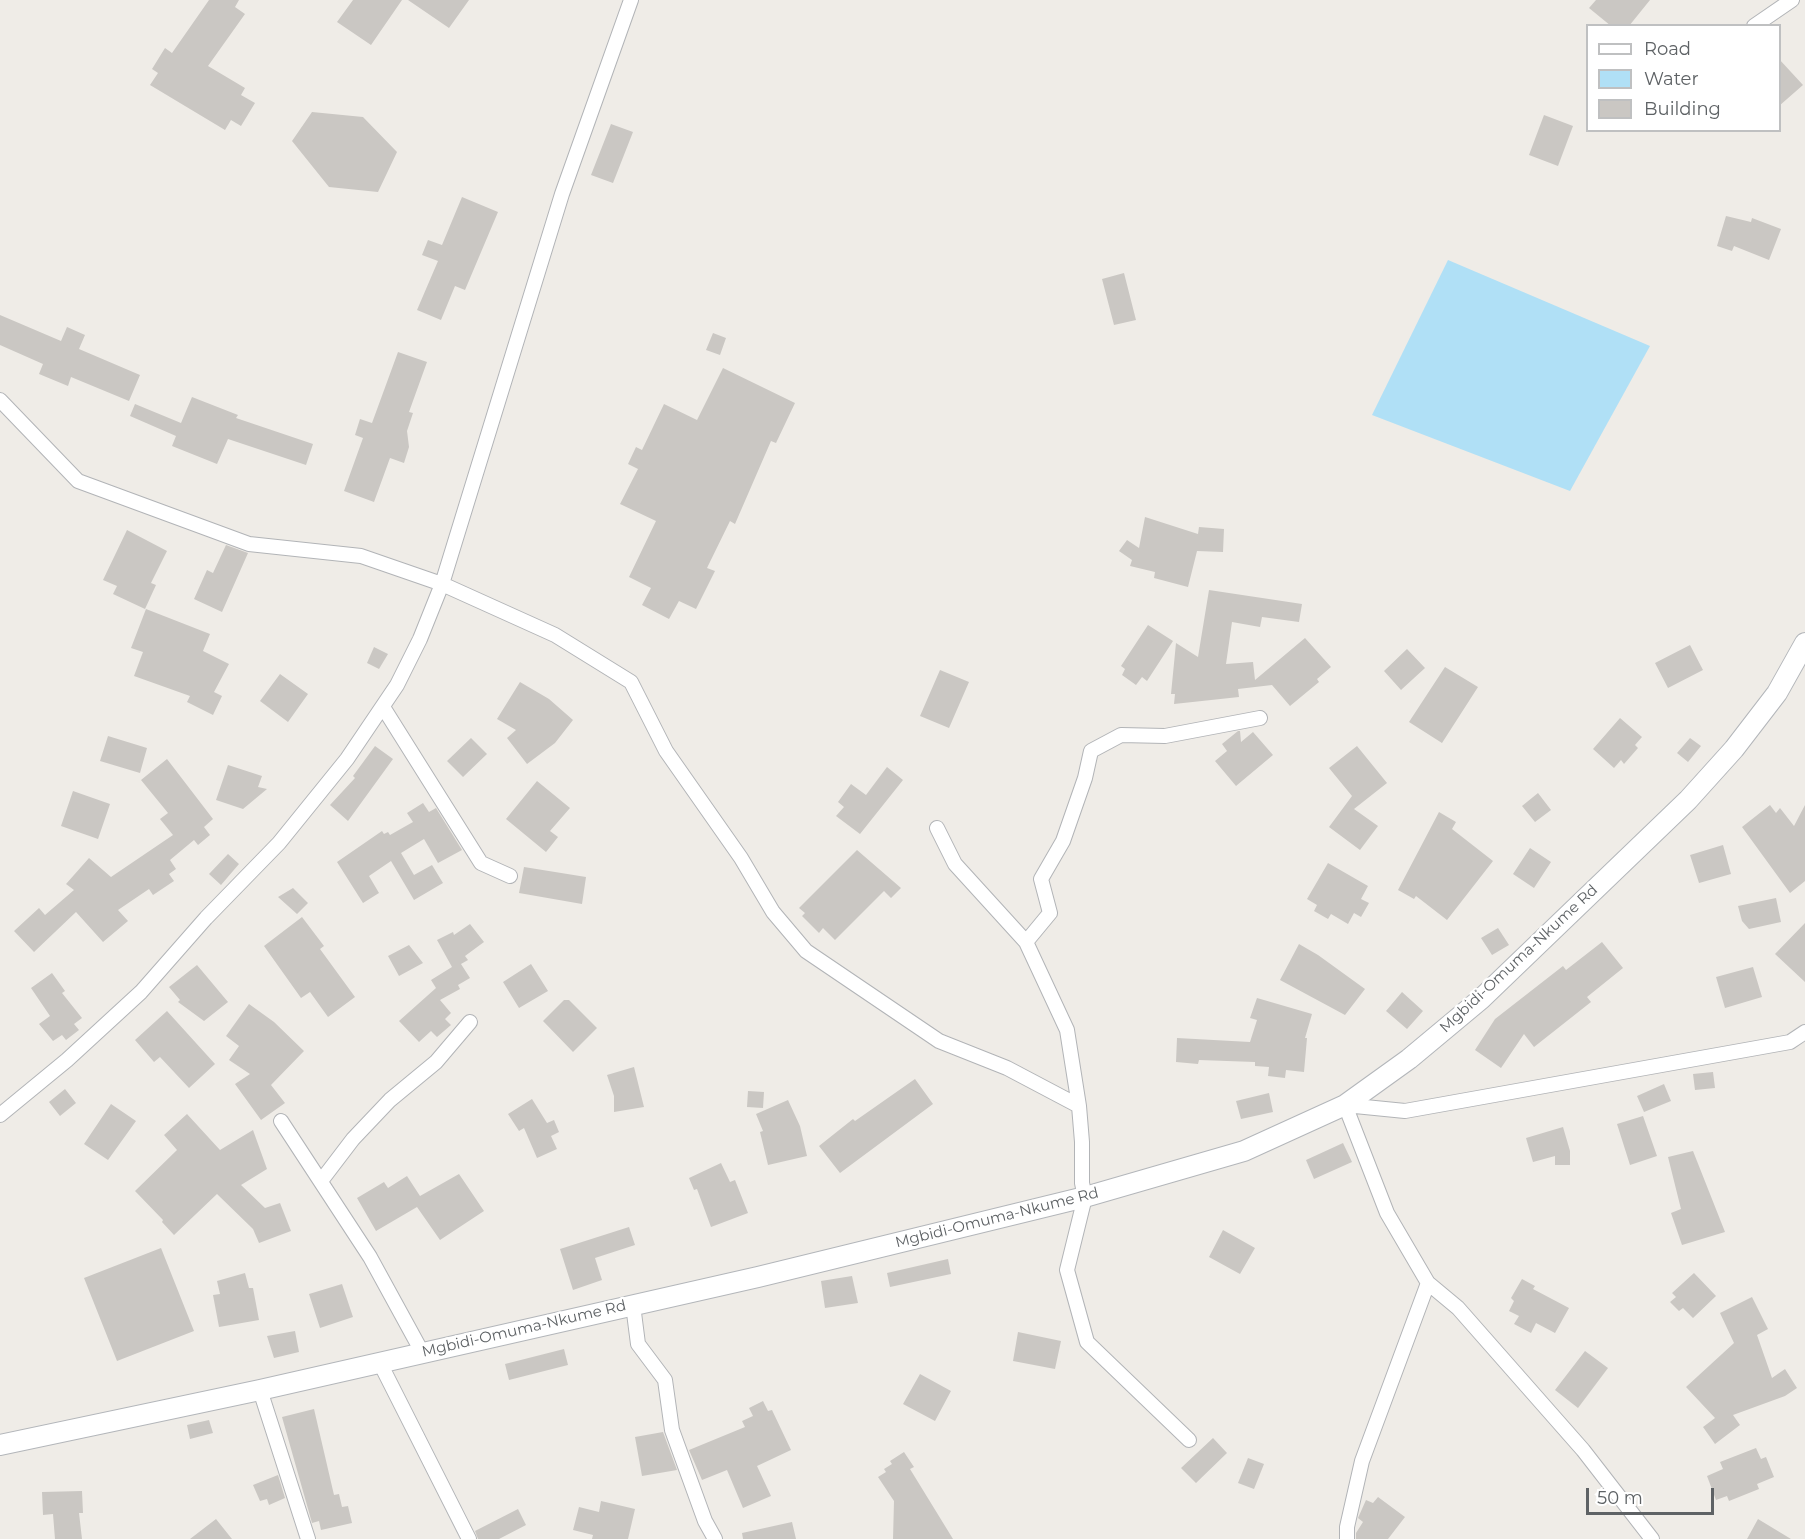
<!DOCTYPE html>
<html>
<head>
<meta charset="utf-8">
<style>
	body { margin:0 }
	#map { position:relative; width:1805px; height:1539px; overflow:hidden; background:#efece7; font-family:Montserrat,sans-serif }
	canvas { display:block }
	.legend { position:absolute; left:1586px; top:24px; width:195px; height:108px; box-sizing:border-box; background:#fff; border:2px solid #bfc0c1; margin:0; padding:8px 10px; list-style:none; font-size:18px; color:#5e6265 }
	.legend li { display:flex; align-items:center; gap:12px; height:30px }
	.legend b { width:30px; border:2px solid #bfc0c1 }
	.scale { position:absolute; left:1586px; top:1488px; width:128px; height:27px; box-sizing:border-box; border:3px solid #5e6265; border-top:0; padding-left:8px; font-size:18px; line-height:21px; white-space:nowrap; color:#5e6265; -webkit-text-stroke:4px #fff; paint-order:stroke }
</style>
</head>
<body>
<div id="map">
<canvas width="1805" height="1539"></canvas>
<ul class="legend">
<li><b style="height:8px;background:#fff"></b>Road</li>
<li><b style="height:16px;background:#b0e0f6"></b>Water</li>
<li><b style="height:16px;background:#cac7c3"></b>Building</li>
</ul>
<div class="scale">50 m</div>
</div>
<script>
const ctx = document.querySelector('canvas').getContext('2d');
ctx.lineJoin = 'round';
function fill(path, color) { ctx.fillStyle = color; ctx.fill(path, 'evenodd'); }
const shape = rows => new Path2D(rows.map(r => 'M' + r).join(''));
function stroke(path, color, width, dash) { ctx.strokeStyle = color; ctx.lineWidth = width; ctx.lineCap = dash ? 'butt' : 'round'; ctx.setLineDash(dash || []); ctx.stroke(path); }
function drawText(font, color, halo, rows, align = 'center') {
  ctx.font = font + ' Montserrat,sans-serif'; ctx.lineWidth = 5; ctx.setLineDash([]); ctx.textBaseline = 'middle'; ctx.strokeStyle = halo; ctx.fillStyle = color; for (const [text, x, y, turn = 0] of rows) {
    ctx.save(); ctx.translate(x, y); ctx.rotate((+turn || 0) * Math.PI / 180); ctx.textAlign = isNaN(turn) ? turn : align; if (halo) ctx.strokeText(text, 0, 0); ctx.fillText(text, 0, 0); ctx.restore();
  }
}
fill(shape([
	[1448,260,1650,346,1570,491,1372,415]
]), '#b0e0f6');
fill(shape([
	[209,0,239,0,235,7,245,14,208,66,245,88,241,95,255,103,241,126,231,120,225,130,150,85,158,73,152,69,165,48,172,53],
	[353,0,402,0,371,45,337,22],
	[408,0,469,0,449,28],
	[1596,0,1650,0,1629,26,1611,26,1589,8],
	[1779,59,1803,85,1779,106],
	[312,112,363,117,397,152,378,192,329,187,292,141],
	[1544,115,1573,126,1558,166,1529,155],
	[611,124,633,132,613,183,591,175],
	[462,197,498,212,465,290,455,286,441,320,417,310,438,261,422,255,428,240,442,245],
	[1726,216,1751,222,1752,218,1781,229,1769,260,1734,246,1732,251,1717,246],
	[1124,273,1136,320,1114,325,1102,279],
	[0,315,61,341,67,327,85,335,79,349,140,375,129,401,71,377,68,386,39,374,43,364,0,345],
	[713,333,726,338,720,355,706,350],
	[398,352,427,362,409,412,413,413,407,431,409,447,404,463,390,458,374,502,344,491,363,438,355,435,360,419,372,423],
	[723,368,795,403,776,443,771,441,735,524,730,521,707,568,715,571,696,609,679,601,669,619,642,605,651,588,629,577,656,521,620,504,638,469,628,464,636,447,642,450,664,404,697,420],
	[192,397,238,415,236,418,313,444,306,465,228,439,217,464,172,446,176,436,130,416,135,404,181,423],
	[1145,517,1198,534,1199,527,1224,529,1223,552,1197,551,1188,587,1154,578,1155,572,1130,566,1132,560,1119,551,1127,540,1139,548],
	[127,530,167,551,151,583,156,585,145,609,113,594,117,586,103,580],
	[226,545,248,553,222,612,194,599,207,570,213,573],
	[1209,590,1302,604,1299,622,1262,617,1260,627,1232,622,1226,664,1253,662,1255,680,1305,638,1331,667,1317,679,1319,682,1290,706,1272,685,1238,689,1239,697,1174,704,1175,694,1171,694,1176,643,1198,657],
	[146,609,210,634,203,651,229,664,214,692,222,696,213,715,187,702,190,696,134,676,143,652,131,648],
	[1148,625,1173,641,1147,681,1142,677,1136,685,1122,675,1125,669,1121,666],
	[1690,645,1703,670,1668,688,1655,663],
	[374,647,388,654,379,669,367,663],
	[1407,649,1425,668,1401,690,1384,671],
	[1445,667,1478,687,1442,743,1409,722],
	[940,670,969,682,949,728,920,716],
	[280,674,308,694,288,722,260,701],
	[520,682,549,699,573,720,555,743,527,764,507,738,516,730,497,719],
	[1620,718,1642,737,1635,745,1638,748,1624,764,1621,760,1614,768,1593,749],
	[1238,731,1240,731,1241,742,1253,732,1273,755,1236,786,1215,761,1227,751,1222,744],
	[108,736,147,748,140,773,100,761],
	[471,738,487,754,463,777,447,761],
	[1690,738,1701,746,1688,762,1677,753],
	[375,746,393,759,348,821,330,805,355,778,353,776],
	[1357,746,1387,783,1354,809,1378,826,1360,850,1329,827,1352,796,1329,768],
	[167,759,213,819,204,827,210,835,198,845,194,840,170,860,176,869,169,874,174,881,153,895,149,889,118,910,128,921,103,942,76,912,34,952,14,931,39,908,45,915,74,890,66,884,89,858,111,877,173,835,160,819,168,813,141,780],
	[228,765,262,776,258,787,267,789,243,809,216,800],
	[887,767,903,780,860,834,836,816,844,807,838,802,851,784,866,795],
	[537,781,570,808,550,831,558,837,546,852,506,819],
	[73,791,110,804,98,839,61,826],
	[1538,793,1551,810,1535,822,1522,806],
	[423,803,429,812,436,808,462,850,438,863,424,839,401,853,414,875,432,865,443,883,414,900,391,861,369,876,379,893,363,903,337,862,382,831,384,834,388,832,390,835,413,822,407,813],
	[1770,805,1776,813,1780,808,1794,826,1805,805,1805,881,1790,893,1742,827],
	[1439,812,1456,822,1452,829,1493,861,1447,920,1416,896,1414,899,1398,890],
	[1723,845,1731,874,1699,883,1690,855],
	[1530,848,1551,862,1534,888,1513,874],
	[857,850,901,888,891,898,884,891,835,940,823,928,819,933,802,916,805,913,799,908],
	[228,854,239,864,221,885,209,874],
	[1328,863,1368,886,1361,899,1369,903,1361,917,1354,913,1348,924,1331,914,1328,919,1314,911,1317,905,1307,899],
	[524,867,586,877,582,904,519,893],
	[293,888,308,903,297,914,278,897],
	[1776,898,1781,922,1749,929,1742,921,1738,906],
	[302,917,324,946,320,949,355,997,328,1017,310,992,301,998,264,946],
	[1805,923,1805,982,1775,954],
	[470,924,484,942,465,956,468,960,461,964,470,978,458,985,460,989,440,1000,451,1013,445,1019,451,1025,437,1037,431,1031,419,1042,399,1021,436,988,431,980,452,967,437,940,453,932,454,935],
	[1498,928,1509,945,1492,955,1481,938],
	[1602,942,1623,968,1587,997,1591,1002,1534,1047,1524,1034,1501,1068,1475,1050,1495,1019,1563,966,1566,970],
	[1299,944,1318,955,1365,989,1345,1015,1280,980],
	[409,945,423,963,399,976,388,956],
	[531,964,548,991,519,1008,503,982],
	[197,965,228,1002,204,1021,178,1002,180,1000,169,987],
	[1753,967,1762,997,1725,1008,1716,977],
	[52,973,65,991,62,993,82,1018,74,1024,79,1030,66,1040,62,1035,53,1041,39,1024,50,1016,31,988],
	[1402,992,1423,1011,1407,1029,1386,1011],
	[1257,998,1312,1014,1305,1038,1307,1038,1304,1072,1286,1070,1285,1078,1268,1076,1269,1067,1255,1066,1255,1062,1199,1060,1198,1064,1176,1062,1177,1038,1250,1042,1257,1020,1250,1018],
	[564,1000,569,1000,597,1028,573,1052,543,1021],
	[249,1004,274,1022,304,1051,271,1085,285,1103,261,1120,235,1084,250,1074,229,1060,239,1046,226,1036],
	[167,1011,215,1064,189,1088,160,1057,154,1062,135,1040],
	[634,1067,644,1107,614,1112,614,1096,607,1075],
	[1713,1072,1715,1088,1695,1090,1693,1074],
	[915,1079,933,1104,840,1173,819,1146,853,1119,855,1121],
	[1664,1084,1671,1101,1644,1112,1637,1096],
	[65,1089,76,1103,60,1116,49,1102],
	[748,1091,764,1092,763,1108,747,1107],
	[1269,1093,1273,1112,1241,1119,1236,1101],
	[532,1099,547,1123,554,1120,559,1132,551,1136,557,1149,537,1158,524,1128,519,1131,508,1114],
	[788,1100,800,1126,807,1156,768,1165,760,1132,763,1131,756,1114],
	[111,1104,136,1121,108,1160,84,1144],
	[187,1114,220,1150,253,1130,267,1169,241,1185,265,1208,280,1203,291,1231,259,1243,253,1229,217,1194,174,1235,162,1222,163,1220,135,1191,177,1150,164,1135],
	[1643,1116,1657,1156,1630,1165,1617,1124],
	[1563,1127,1570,1151,1570,1165,1555,1165,1555,1156,1533,1162,1526,1138],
	[1343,1143,1352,1162,1314,1179,1306,1160],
	[1693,1151,1725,1232,1682,1245,1671,1213,1681,1209,1668,1157],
	[721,1163,730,1182,735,1180,748,1213,711,1227,697,1189,694,1190,689,1178],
	[459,1174,484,1211,440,1240,417,1207,376,1231,357,1198,384,1182,388,1188,407,1176,420,1196],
	[629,1227,635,1245,595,1258,602,1280,573,1290,560,1249],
	[1223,1230,1255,1248,1240,1274,1209,1257],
	[161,1248,194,1331,117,1361,84,1278],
	[948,1259,951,1274,890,1287,887,1273],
	[245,1273,249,1288,253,1288,259,1320,219,1327,213,1295,220,1294,217,1281],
	[1694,1273,1716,1296,1693,1318,1683,1308,1679,1311,1670,1302,1676,1297,1672,1293],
	[852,1276,858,1303,825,1308,821,1281],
	[1522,1279,1535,1286,1533,1289,1569,1308,1555,1333,1536,1323,1531,1333,1514,1324,1519,1316,1509,1311,1514,1301,1511,1298],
	[342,1284,353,1317,320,1328,309,1294],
	[1752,1297,1768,1329,1757,1335,1772,1378,1785,1369,1797,1388,1785,1396,1733,1415,1740,1425,1715,1444,1703,1427,1715,1418,1686,1387,1734,1343,1720,1313],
	[295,1331,299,1352,274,1358,267,1336],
	[1018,1332,1061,1341,1055,1369,1013,1361],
	[564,1349,568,1365,509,1380,505,1364],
	[1585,1351,1608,1368,1578,1408,1555,1390],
	[920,1374,951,1391,935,1421,903,1404],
	[763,1401,768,1411,772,1410,791,1450,757,1466,771,1496,743,1508,727,1470,702,1480,689,1450,745,1427,742,1421,753,1416,749,1408],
	[314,1409,334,1495,339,1494,342,1507,348,1506,352,1523,321,1530,319,1521,312,1523,282,1417],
	[209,1420,213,1433,190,1439,187,1425],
	[663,1432,677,1470,642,1476,635,1437],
	[1213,1438,1227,1453,1196,1483,1181,1468],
	[1756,1448,1761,1459,1766,1457,1774,1477,1757,1484,1759,1489,1729,1501,1727,1496,1716,1500,1707,1476,1723,1469,1720,1462],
	[904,1452,914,1467,910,1469,953,1539,893,1539,894,1501,878,1477,886,1472,884,1469,892,1464,890,1461],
	[1248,1458,1264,1464,1254,1489,1238,1483],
	[278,1475,285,1498,269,1505,267,1499,260,1501,253,1485],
	[82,1491,83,1513,79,1513,82,1539,55,1539,53,1514,43,1515,42,1492],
	[1378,1497,1405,1517,1388,1539,1356,1539,1356,1533,1363,1522,1358,1518,1366,1500,1373,1503],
	[601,1501,635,1509,628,1539,592,1539,593,1535,573,1530,579,1507,599,1512],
	[518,1509,526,1525,499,1539,478,1539,475,1531],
	[216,1519,232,1539,190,1539],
	[1758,1519,1791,1539,1747,1539],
	[792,1522,796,1539,743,1539,742,1533]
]), '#cac7c3');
const street = shape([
	[1754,26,1792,0],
	[0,400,78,481,249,544,361,556,442,584,555,635,631,682,666,751,741,858,773,912,806,951,939,1041,1007,1068,1079,1106,1067,1030,1026,942,955,864,937,828],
	[383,707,481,863,510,876],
	[1026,942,1050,913,1041,879,1063,841,1085,778,1091,751,1121,735,1165,736,1260,718],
	[1079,1106,1082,1142,1082,1183,1085,1197,1067,1270,1087,1342,1189,1440],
	[0,1115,67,1060,141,992,206,918,279,843,347,759,397,685,420,639,442,584,562,194,631,0],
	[281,1121,370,1257,422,1352],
	[321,1181,353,1139,390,1100,436,1062,470,1022],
	[633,1305,638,1344,665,1380,672,1430,705,1521,715,1539],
	[379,1361,469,1539],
	[260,1390,308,1539],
	[1347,1539,1347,1527,1362,1461,1428,1283],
	[1652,1539,1583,1450,1458,1308,1428,1283,1387,1213,1345,1105,1405,1111,1790,1042,1805,1032]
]);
const secondary = shape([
	[0,1445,260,1390,758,1277,1085,1197,1244,1151,1345,1105,1409,1059,1481,999,1688,800,1734,749,1777,693,1805,643]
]);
stroke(street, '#b2b4b7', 16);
stroke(secondary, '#b3b6ba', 22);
stroke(street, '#fff', 14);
stroke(secondary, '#fff', 20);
drawText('15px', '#5e6265', '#fff', [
	["Mgbidi-Omuma-Nkume Rd",1519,959,-43],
	["Mgbidi-Omuma-Nkume Rd",997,1218,-14],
	["Mgbidi-Omuma-Nkume Rd",524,1329,-13]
]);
</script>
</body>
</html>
